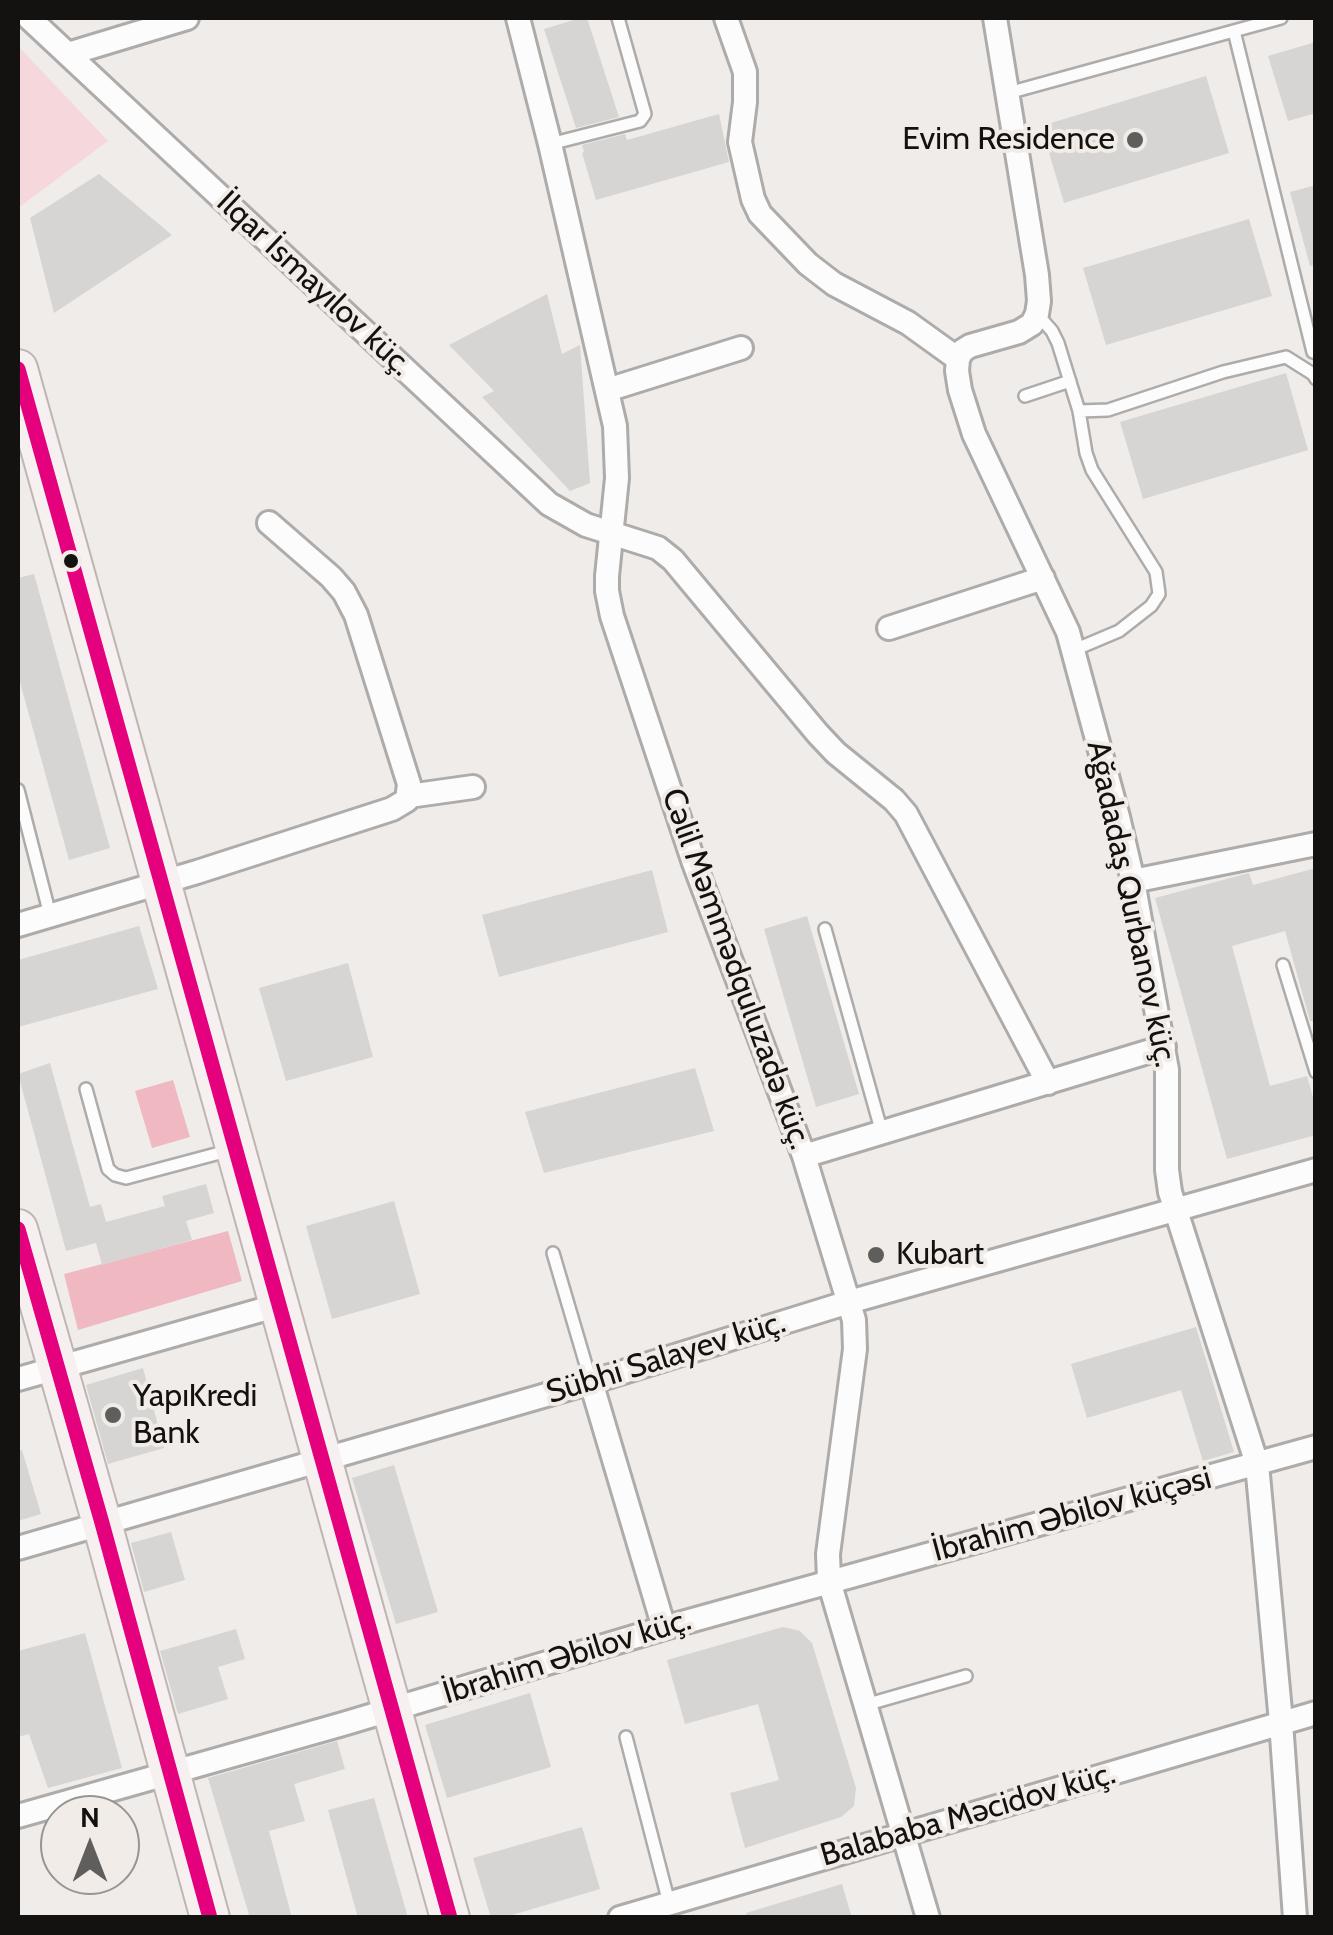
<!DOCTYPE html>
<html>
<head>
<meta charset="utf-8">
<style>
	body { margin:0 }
	#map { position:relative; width:1333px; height:1935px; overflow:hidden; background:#efece9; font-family:Cabin,sans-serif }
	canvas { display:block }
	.frame { position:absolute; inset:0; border:20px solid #131210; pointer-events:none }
	.north { position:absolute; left:40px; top:1795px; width:100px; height:100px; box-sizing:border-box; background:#f1ece7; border:2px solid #989591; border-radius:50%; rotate:0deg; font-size:28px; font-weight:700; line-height:40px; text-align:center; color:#131210 }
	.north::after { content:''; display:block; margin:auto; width:35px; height:45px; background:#605e5c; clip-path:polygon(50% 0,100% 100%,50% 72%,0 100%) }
</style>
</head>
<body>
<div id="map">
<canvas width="1333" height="1935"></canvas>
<div class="frame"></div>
<div class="north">N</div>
</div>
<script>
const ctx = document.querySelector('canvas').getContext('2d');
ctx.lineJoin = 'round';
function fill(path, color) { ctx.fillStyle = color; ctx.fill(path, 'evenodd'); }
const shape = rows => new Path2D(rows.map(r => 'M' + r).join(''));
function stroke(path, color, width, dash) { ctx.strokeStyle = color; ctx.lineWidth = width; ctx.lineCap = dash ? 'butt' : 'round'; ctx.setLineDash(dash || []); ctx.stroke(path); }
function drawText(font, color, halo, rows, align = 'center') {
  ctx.font = font + ' Cabin,sans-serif'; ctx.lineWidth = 8; ctx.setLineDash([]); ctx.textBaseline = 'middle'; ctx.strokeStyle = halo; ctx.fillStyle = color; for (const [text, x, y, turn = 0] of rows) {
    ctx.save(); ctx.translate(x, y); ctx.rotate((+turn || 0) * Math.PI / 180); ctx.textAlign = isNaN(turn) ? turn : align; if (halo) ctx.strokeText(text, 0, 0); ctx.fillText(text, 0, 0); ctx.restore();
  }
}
fill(shape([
	[18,46,108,141,18,208]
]), '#f6d8dc');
fill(shape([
	[173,1080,190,1137,152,1148,135,1091],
	[228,1231,242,1281,78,1330,64,1274]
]), '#f0b9c2');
fill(shape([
	[580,18,587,18,619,117,576,128,544,29],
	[1316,42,1316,113,1288,121,1268,56],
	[1206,76,1229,153,1064,203,1041,126],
	[719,114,729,162,596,200,582,153,584,152,582,145,625,134,627,140],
	[99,174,172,235,54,313,30,218],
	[1316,185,1316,265,1310,266,1290,192],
	[1249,219,1272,296,1106,345,1083,268],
	[547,294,562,354,580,345,590,483,570,491,482,397,494,391,449,345],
	[1286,373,1308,450,1143,499,1120,422],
	[34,574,110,848,69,860,18,675,18,578],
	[1316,868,1316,1021,1310,1021,1285,931,1232,946,1270,1086,1307,1076,1316,1108,1316,1135,1227,1159,1155,898,1249,873,1253,885],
	[652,870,668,932,499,977,482,915],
	[807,916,859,1094,816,1107,764,929],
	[139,926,158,989,18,1027,18,960],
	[348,963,373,1057,286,1081,259,988],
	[50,1063,90,1207,101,1204,106,1222,165,1206,162,1196,206,1184,214,1213,186,1221,192,1240,102,1265,96,1243,66,1251,18,1074],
	[695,1068,714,1131,544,1173,525,1112],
	[394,1201,420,1294,332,1319,306,1226],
	[1196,1327,1234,1452,1203,1461,1181,1390,1087,1418,1071,1364],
	[143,1368,164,1448,108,1464,86,1385],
	[22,1450,41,1514,18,1521,18,1451],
	[394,1465,438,1612,396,1624,352,1478],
	[171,1532,185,1580,144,1592,131,1543],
	[783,1627,800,1631,812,1643,856,1788,854,1806,841,1817,745,1848,730,1793,779,1780,758,1704,685,1724,667,1660],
	[236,1629,245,1659,218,1667,228,1699,178,1714,160,1651],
	[85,1633,122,1768,48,1788,29,1734,18,1737,18,1651],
	[530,1693,551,1767,447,1798,425,1725],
	[337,1741,345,1769,294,1784,305,1821,269,1831,292,1918,250,1918,208,1778],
	[374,1798,408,1918,358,1918,328,1810],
	[582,1827,600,1889,502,1918,491,1918,473,1858],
	[842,1884,852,1918,747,1918,746,1913]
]), '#d6d5d3');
const lane = shape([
	[1234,31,1313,352,1316,353],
	[1008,93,1281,18],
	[550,144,640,121,645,114,618,18],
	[1037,314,1052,331,1058,343,1079,411,1108,410,1223,372,1286,357,1313,374,1316,379],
	[1025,396,1070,381],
	[1074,650,1119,631,1151,606,1159,594,1156,572,1092,470,1086,453,1079,411],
	[18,790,50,915],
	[825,929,882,1133],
	[1283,965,1316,1072],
	[86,1089,108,1169,115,1175,126,1178,231,1150],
	[553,1253,591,1382],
	[865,1705,966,1676],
	[626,1737,669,1903]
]);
const street = shape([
	[29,18,549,504,586,525,658,548,673,560,818,734,836,753,894,800,906,814,1048,1083],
	[518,18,550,144,615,426,617,478,607,576,607,591,612,616,694,863,804,1156,854,1320,855,1349,828,1554,829,1581,928,1918],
	[726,18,745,72,745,102,740,142,753,199,760,214,808,264,834,284,908,323,958,359],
	[995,18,1037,275,1039,301,1037,314,1032,324,1019,332,970,346,962,351,958,359,957,371,960,390,974,434,1068,632,1118,817,1133,881,1167,1070,1167,1170,1170,1192,1257,1464,1281,1722,1295,1918],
	[68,54,187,18],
	[607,390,741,348],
	[889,628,1043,578],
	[409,796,473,787],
	[1133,881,1316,844],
	[18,925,197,872,392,809,407,800,409,784,356,615,344,592,331,577,269,523],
	[804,1156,1164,1047],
	[18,1379,279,1305],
	[591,1382,664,1628],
	[18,1548,591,1382,849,1302,1316,1170],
	[18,1816,343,1724,664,1628,1316,1447],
	[620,1918,1316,1713]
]);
const primary = shape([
	[18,369,450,1918],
	[18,1229,102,1523,210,1918]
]);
stroke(lane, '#aeacaa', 16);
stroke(street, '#aeacaa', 28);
stroke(primary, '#bfb6b2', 42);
stroke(lane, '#fdfcfc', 11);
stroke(street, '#fdfcfc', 22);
stroke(primary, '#f6f1f0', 38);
stroke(shape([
	[18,369,450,1918],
	[18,1229,102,1523,210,1918]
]), '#e5007d', 15);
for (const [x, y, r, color] of [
	[1135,140,10,"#605e5c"],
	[71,561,9,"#131210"],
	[876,1255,10,"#605e5c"],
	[113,1415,10,"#605e5c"]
]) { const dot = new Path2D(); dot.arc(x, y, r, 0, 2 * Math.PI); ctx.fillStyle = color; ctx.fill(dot); stroke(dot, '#f1ece7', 4); }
drawText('32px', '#131210', '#f1ece7', [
	["Evim Residence",1115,140,"right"],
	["Kubart",896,1255],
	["YapıKredi",133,1397],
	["Bank",133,1434]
], 'left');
drawText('32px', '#131210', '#f1ece7', [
	["İlqar İsmayılov küç.",314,284,43],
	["Ağadadaş Qurbanov küç.",1131,904,78],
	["Cəlil Məmmədquluzadə küç.",736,969,70],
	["Sübhi Salayev küç.",666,1358,-17],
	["İbrahim Əbilov küçəsi",1072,1515,-15],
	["İbrahim Əbilov küç.",567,1657,-17],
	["Balababa Məcidov küç.",968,1815,-16]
]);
</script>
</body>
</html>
